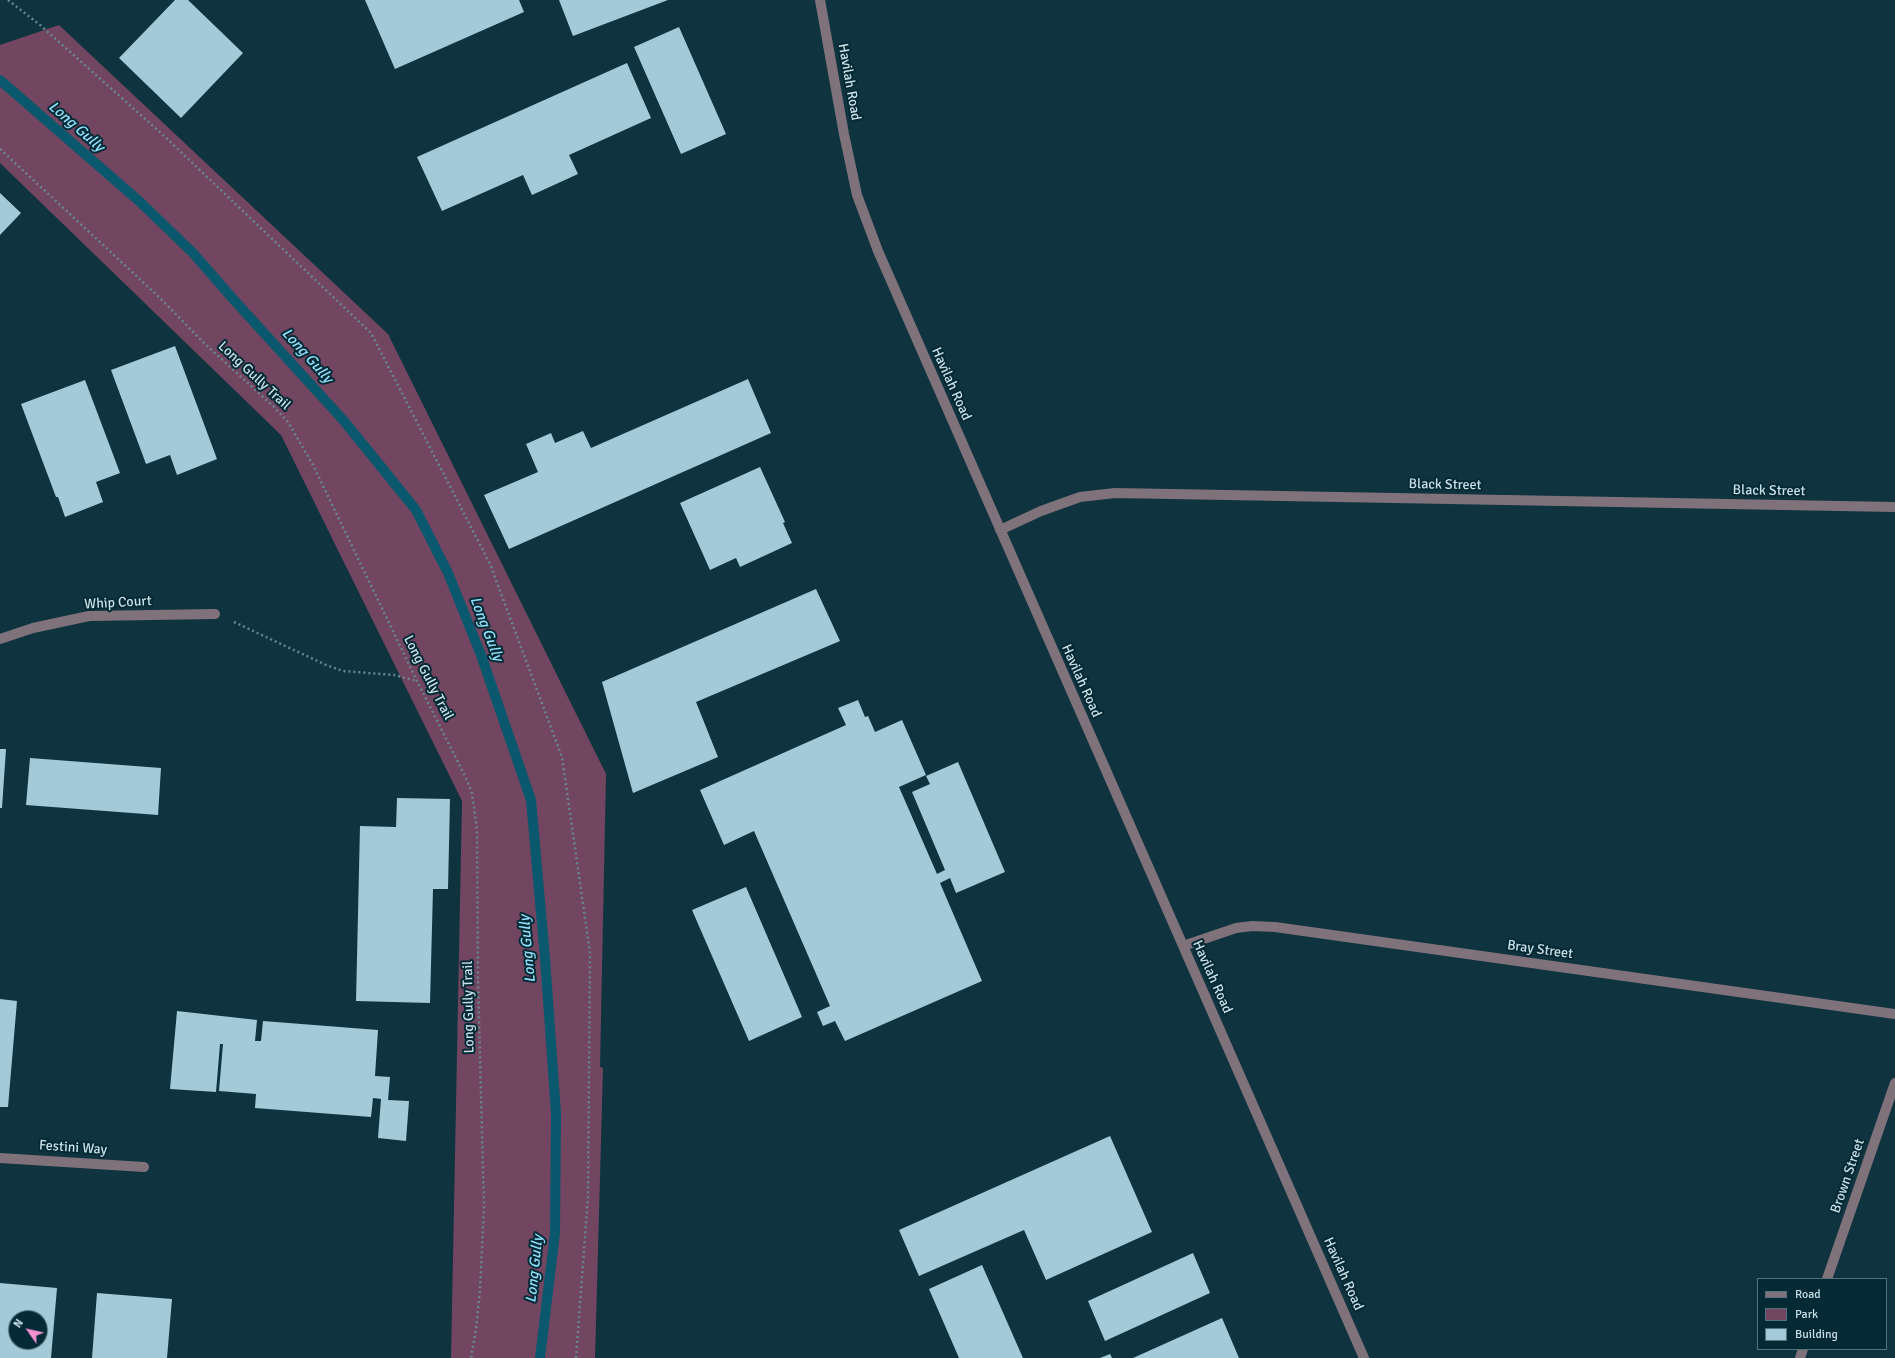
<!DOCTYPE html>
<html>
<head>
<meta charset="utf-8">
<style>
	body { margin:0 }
	#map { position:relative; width:1895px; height:1358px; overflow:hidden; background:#0f3440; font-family:Signika,sans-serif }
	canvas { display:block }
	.legend { position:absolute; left:1757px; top:1278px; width:130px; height:72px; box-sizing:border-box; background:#032a35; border:1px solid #53727c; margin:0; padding:5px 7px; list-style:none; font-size:12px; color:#cbdfe6 }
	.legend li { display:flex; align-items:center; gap:8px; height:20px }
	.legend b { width:20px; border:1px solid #53727c }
	.north { position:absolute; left:8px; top:1310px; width:40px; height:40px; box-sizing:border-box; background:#032a35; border:1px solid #53727c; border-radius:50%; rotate:304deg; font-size:11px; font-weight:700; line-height:16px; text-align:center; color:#cbdfe6 }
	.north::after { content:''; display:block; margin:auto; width:14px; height:18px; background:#f590d1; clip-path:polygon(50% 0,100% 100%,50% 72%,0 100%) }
</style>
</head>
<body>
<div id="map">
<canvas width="1895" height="1358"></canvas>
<ul class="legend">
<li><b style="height:5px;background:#80727a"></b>Road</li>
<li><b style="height:11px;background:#724561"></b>Park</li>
<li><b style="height:11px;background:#a3cad8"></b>Building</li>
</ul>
<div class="north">N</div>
</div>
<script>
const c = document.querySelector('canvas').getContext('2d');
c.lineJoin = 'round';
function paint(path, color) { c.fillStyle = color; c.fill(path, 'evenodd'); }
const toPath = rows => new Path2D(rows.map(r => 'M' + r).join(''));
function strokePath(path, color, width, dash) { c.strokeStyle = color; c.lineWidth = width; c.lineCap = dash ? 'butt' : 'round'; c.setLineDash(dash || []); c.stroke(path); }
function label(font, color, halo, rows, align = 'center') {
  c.font = font + ' Signika,sans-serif'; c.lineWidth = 4; c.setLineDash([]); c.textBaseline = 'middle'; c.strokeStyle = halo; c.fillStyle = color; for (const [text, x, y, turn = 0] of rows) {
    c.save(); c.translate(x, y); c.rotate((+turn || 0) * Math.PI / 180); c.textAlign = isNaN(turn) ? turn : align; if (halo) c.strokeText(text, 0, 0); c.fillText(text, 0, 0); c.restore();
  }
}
paint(toPath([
	[59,25,388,334,606,774,600,1067,603,1068,595,1358,451,1358,462,801,281,435,0,163,0,45]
]), '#724561');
strokePath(toPath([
	[0,80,139,201,193,253,234,300,344,421,416,510,448,573,481,655,531,800,545,958,556,1113,555,1233,540,1358]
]), '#09586d', 10);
paint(toPath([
	[175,0,188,0,243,53,181,118,119,58],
	[365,0,519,0,524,12,395,69],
	[559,0,668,0,573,36],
	[679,27,726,134,681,154,634,47],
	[627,63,651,118,569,155,578,174,532,195,523,175,442,211,417,157],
	[0,193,21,213,0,235],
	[175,346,217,459,177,475,170,455,146,464,111,370],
	[748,379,771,433,509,549,484,495,538,472,526,444,551,433,555,443,583,431,591,448],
	[85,380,120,473,96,482,103,502,65,517,58,497,56,497,21,404],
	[760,467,785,522,783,523,792,543,740,567,736,558,710,570,680,503],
	[816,589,840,641,696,702,718,757,633,793,602,682],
	[858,700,865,717,868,716,875,732,902,720,926,775,899,787,937,874,945,870,912,792,930,784,926,776,958,762,1005,872,956,893,950,878,940,883,982,981,845,1041,835,1021,823,1026,817,1012,830,1006,754,831,724,845,700,790,846,725,838,708],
	[0,749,6,749,2,808,0,808],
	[30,758,161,768,158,815,26,805],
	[397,798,450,799,448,889,433,889,430,1003,356,1001,360,826,396,827],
	[746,887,802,1017,749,1041,692,910],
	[0,999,17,1001,8,1107,0,1107],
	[177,1011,257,1020,255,1041,261,1041,263,1021,378,1030,375,1076,390,1077,388,1100,409,1101,406,1141,378,1138,381,1099,373,1098,371,1117,255,1108,256,1094,219,1091,223,1044,220,1044,216,1092,170,1089],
	[1110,1136,1152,1232,1046,1280,1024,1230,919,1276,899,1230],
	[1193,1253,1210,1293,1105,1341,1088,1301],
	[982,1265,1023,1358,959,1358,929,1289],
	[0,1283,57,1288,51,1358,0,1358],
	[16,1318,40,1318,40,1342,16,1342],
	[97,1293,172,1299,167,1358,92,1358],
	[1222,1318,1239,1358,1133,1358],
	[1110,1354,1112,1358,1100,1358]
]), '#a3cad8');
strokePath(toPath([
	[8,0,40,25,162,134,371,333,490,564,562,757,590,953,588,1196,576,1358],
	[0,149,160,298,204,343,273,406,288,422,313,465,417,681,465,776,472,793,477,830,478,982,484,1207,480,1290,476,1329,471,1358],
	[234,622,326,665,343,671,394,675,417,681]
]), '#69868f', 2.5, [2, 3]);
strokePath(toPath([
	[820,0,844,134,857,195,878,251,1364,1358],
	[1000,530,1041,511,1080,497,1115,493,1895,507],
	[0,639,33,628,89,616,215,614],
	[1183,946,1236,928,1252,926,1275,927,1895,1014],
	[0,1158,144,1167],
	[1827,1279,1895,1083],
	[1800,1358,1803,1349]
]), '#80727a', 10);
label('14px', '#cbdfe6', '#032a35', [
	["Havilah Road",849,82,80],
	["Long Gully Trail",254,376,43],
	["Havilah Road",951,384,66],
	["Black Street",1445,485,1],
	["Black Street",1769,491,1],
	["Whip Court",118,603,-3],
	["Long Gully Trail",428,678,63],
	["Havilah Road",1081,681,66],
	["Bray Street",1540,950,8],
	["Havilah Road",1212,977,66],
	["Long Gully Trail",469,1007,-91],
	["Festini Way",73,1148,4],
	["Brown Street",1848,1176,-71],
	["Havilah Road",1343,1274,66]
]);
label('italic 15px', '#92e0fb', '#032a35', [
	["Long Gully",76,127,41],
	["Long Gully",307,356,48],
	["Long Gully",486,629,69],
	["Long Gully",528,949,-95],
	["Long Gully",535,1269,-84]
]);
</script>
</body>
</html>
